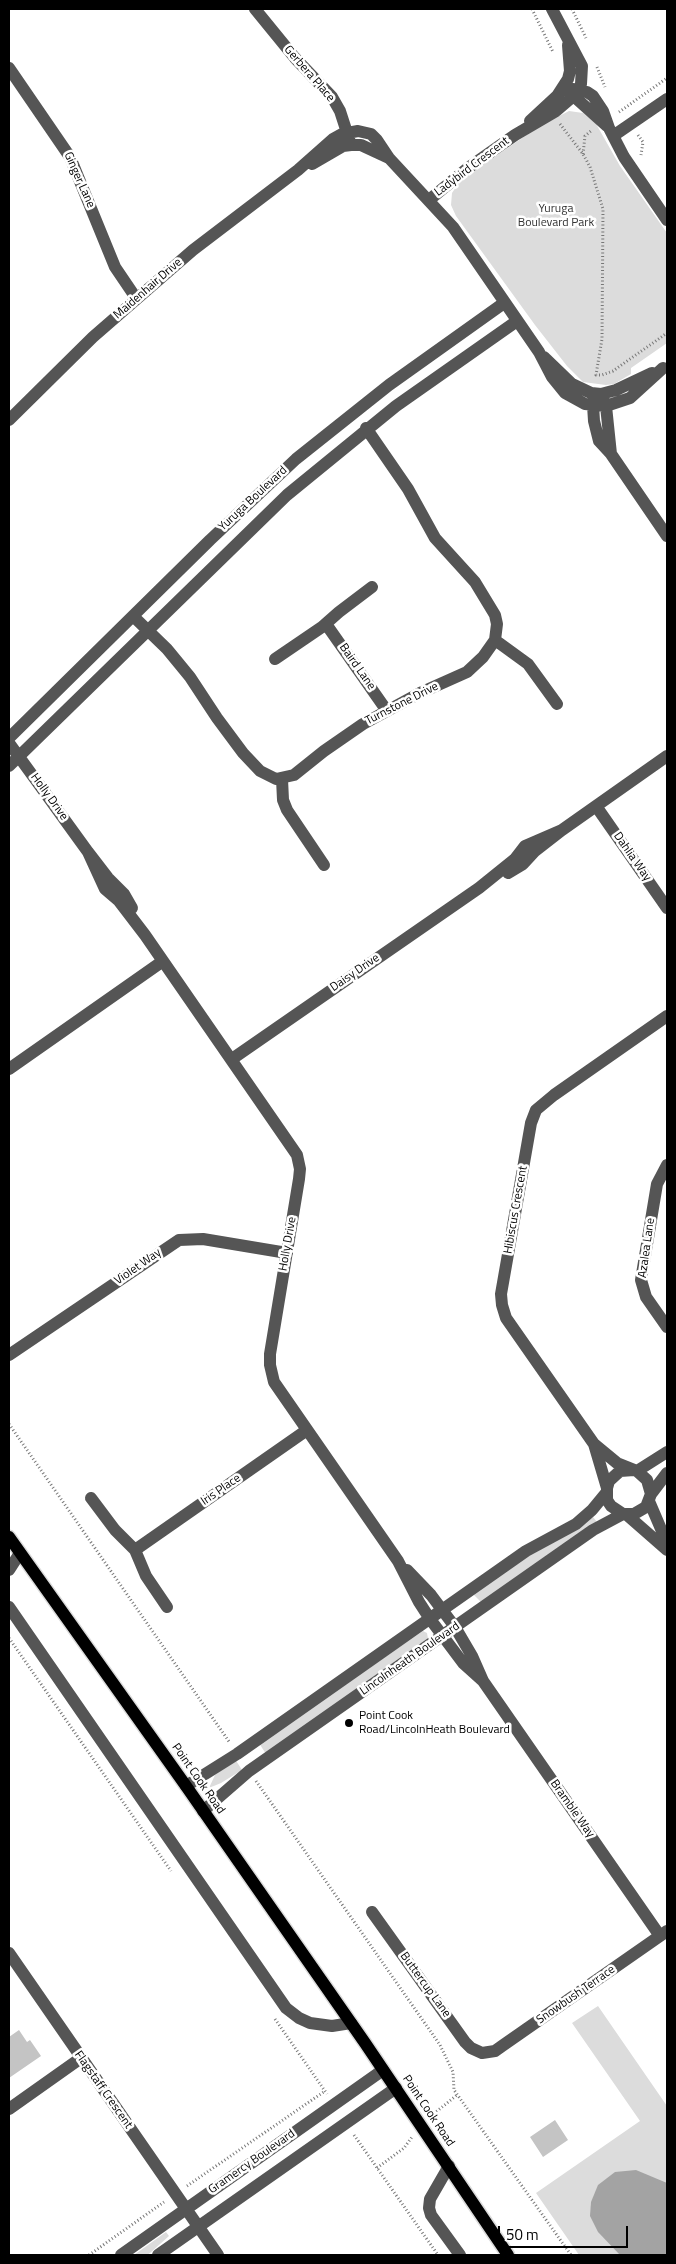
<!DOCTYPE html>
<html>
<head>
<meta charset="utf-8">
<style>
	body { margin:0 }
	#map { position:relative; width:676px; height:2264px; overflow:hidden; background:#fff; font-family:"Titillium Web",sans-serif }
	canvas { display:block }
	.frame { position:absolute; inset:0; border:10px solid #000; pointer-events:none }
	.scale { position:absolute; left:498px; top:2226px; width:130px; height:22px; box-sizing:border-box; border:2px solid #000; border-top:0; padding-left:6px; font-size:15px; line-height:18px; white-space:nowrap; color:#000; -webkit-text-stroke:4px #fff; paint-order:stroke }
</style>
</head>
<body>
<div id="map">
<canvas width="676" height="2264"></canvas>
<div class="frame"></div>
<div class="scale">50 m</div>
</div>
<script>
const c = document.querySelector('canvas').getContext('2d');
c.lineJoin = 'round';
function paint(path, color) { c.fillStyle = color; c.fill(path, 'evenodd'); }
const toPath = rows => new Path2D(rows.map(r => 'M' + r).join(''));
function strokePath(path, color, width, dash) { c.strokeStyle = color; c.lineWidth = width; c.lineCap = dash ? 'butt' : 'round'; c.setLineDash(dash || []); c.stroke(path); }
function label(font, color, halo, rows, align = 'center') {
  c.font = font + ' "Titillium Web",sans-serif'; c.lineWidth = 5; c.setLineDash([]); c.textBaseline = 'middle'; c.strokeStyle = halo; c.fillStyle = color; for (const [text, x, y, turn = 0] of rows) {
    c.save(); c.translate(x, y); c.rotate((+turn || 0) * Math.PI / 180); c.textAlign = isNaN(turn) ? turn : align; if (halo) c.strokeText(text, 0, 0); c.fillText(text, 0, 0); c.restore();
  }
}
paint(toPath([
	[569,111,583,113,595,122,620,166,667,233,667,343,631,368,631,374,614,384,606,385,583,382,567,366,535,325,456,216,451,205,452,193,460,181,538,127],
	[593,1517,597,1522,482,1603,474,1595,475,1592,532,1552],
	[423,1631,427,1633,428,1639,266,1754,259,1743],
	[235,1759,242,1770,221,1783,209,1788,215,1775],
	[598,2006,667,2106,667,2255,579,2255,536,2193,640,2121,572,2023],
	[166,2232,169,2236,150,2253,147,2255,134,2255]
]), '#dcdcdc');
paint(toPath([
	[636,2170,667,2183,667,2255,620,2255,598,2232,590,2216,591,2202,598,2185,615,2172]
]), '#a3a3a3');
paint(toPath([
	[19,2030,27,2042,30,2040,41,2056,9,2078,9,2037],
	[555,2120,568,2140,543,2157,530,2137]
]), '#c4c4c4');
const major = toPath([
	[9,1537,186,1786,365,2043,508,2255]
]);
strokePath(major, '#dbdbdb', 15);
strokePath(toPath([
	[532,9,553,52],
	[572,9,586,38],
	[597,67,605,87],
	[619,112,667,78],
	[560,124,583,154,590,167,603,209,602,339,596,375,602,375,613,371,667,333],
	[638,135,643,142,641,155],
	[583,154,585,136,591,131],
	[9,1424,230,1743],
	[9,1638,171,1871],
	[256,1781,440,2045,453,2072,454,2090,571,2255],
	[275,2019,327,2094],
	[431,2116,457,2095],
	[354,2135,438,2255],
	[377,2168,404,2148,412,2137],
	[187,2186,325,2091],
	[89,2255,164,2202]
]), '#777', 3, [1, 2.5]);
strokePath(toPath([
	[255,9,295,58,332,97,340,111,351,145],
	[9,68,70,157,115,267,136,298],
	[564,87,587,92,593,96,603,111,609,128,624,157,667,220],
	[568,91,607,126],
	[530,121,557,96,568,79,570,71,568,45],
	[613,136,667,99],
	[312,164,343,146,351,145,361,145,389,158],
	[429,200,468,168,515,135,556,111,577,93,581,84,582,66,552,9],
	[544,357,572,384,591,393,601,394,616,390,652,373],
	[601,394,593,405,594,421,599,441,611,454,667,536],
	[603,398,606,406,611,454],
	[9,420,93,337,193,250,298,170,333,139,342,134,358,131,371,134,377,140,389,158,453,227,539,352,552,377,565,393,585,404,606,406,630,398,663,368],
	[133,616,167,649,190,677,217,718,243,753,260,771,276,779,294,775,324,751,363,724,420,693,467,672,483,657,495,640,497,624,495,615,475,582,435,538,408,489,366,428],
	[326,624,387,711],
	[495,640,528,664,557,704],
	[275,659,322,627,339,612,372,587],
	[9,738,210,540,296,459,389,385,504,303],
	[9,743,88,852,108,878,124,894,132,908],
	[9,766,287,495,396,406,517,321],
	[282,779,283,800,287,810,324,865],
	[596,806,667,908],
	[88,852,105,889,119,901,145,935,297,1155,300,1169,299,1179,270,1354,270,1365,274,1382,398,1561,419,1602,430,1619,463,1663,483,1681],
	[508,873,523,864,535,851,562,830,667,756],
	[232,1059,479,888,515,859,525,846,562,830],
	[9,1069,163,961],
	[667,1165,657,1184,641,1280,646,1297,667,1327],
	[9,1355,179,1240,203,1239,287,1253],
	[594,1444,607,1488],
	[634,1470,620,1471,609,1481,607,1488,607,1500,611,1506,623,1514,634,1514,646,1507,651,1494,647,1480,637,1471,617,1463,594,1444,506,1318,502,1305,501,1294,531,1123,536,1110,554,1095,667,1016],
	[637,1471,667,1452],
	[651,1494,667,1473],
	[91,1498,115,1530,135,1550,146,1576,167,1607],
	[649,1501,667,1543],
	[627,1515,667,1550],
	[135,1550,307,1430],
	[9,1570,20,1553],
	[407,1570,431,1595,455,1627,472,1656,483,1681,660,1936],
	[9,1607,286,2008,299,2018,310,2023,332,2026,351,2023],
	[186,1786,237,1754,526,1551,576,1524,592,1510,606,1493],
	[203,1811,249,1771,593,1530,623,1514],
	[372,1912,465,2042,471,2048,482,2053,495,2051,502,2046,667,1931],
	[9,1953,218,2255],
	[9,2109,81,2058],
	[449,2166,430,2199,429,2208,431,2215,460,2255],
	[121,2255,383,2070],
	[158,2255,396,2088]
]), '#555', 12);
strokePath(major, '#000', 12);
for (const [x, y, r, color] of [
	[349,1723,5,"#000"]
]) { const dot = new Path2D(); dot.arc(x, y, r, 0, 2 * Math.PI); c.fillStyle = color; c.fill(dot); strokePath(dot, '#fff', 2); }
label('12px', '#000', '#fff', [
	["Gerbera Place",309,74,49],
	["Ladybird Crescent",472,167,-37],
	["Ginger Lane",79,180,66],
	["Maidenhair Drive",148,289,-41],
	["Yuruga Boulevard",253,499,-43],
	["Baird Lane",357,667,55],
	["Turnstone Drive",402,704,-27],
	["Holly Drive",49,797,54],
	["Dahlia Way",632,857,55],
	["Daisy Drive",355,973,-35],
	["Hibiscus Crescent",516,1210,-80],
	["Holly Drive",288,1244,-80],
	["Azalea Lane",647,1248,-82],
	["Violet Way",138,1267,-35],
	["Iris Place",221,1490,-35],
	["Lincolnheath Boulevard",410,1659,-35],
	["Point Cook Road",198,1779,55],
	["Bramble Way",572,1809,55],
	["Buttercup Lane",425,1985,54],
	["Snowbush Terrace",576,1995,-35],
	["Flagstaff Crescent",103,2090,55],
	["Point Cook Road",428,2111,56],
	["Gramercy Boulevard",252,2162,-35]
]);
label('12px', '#333', '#fff', [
	["Yuruga",556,209],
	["Boulevard Park",556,223]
]);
label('12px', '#000', '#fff', [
	["Point Cook",359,1716],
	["Road/LincolnHeath Boulevard",359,1730]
], 'left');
</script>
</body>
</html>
